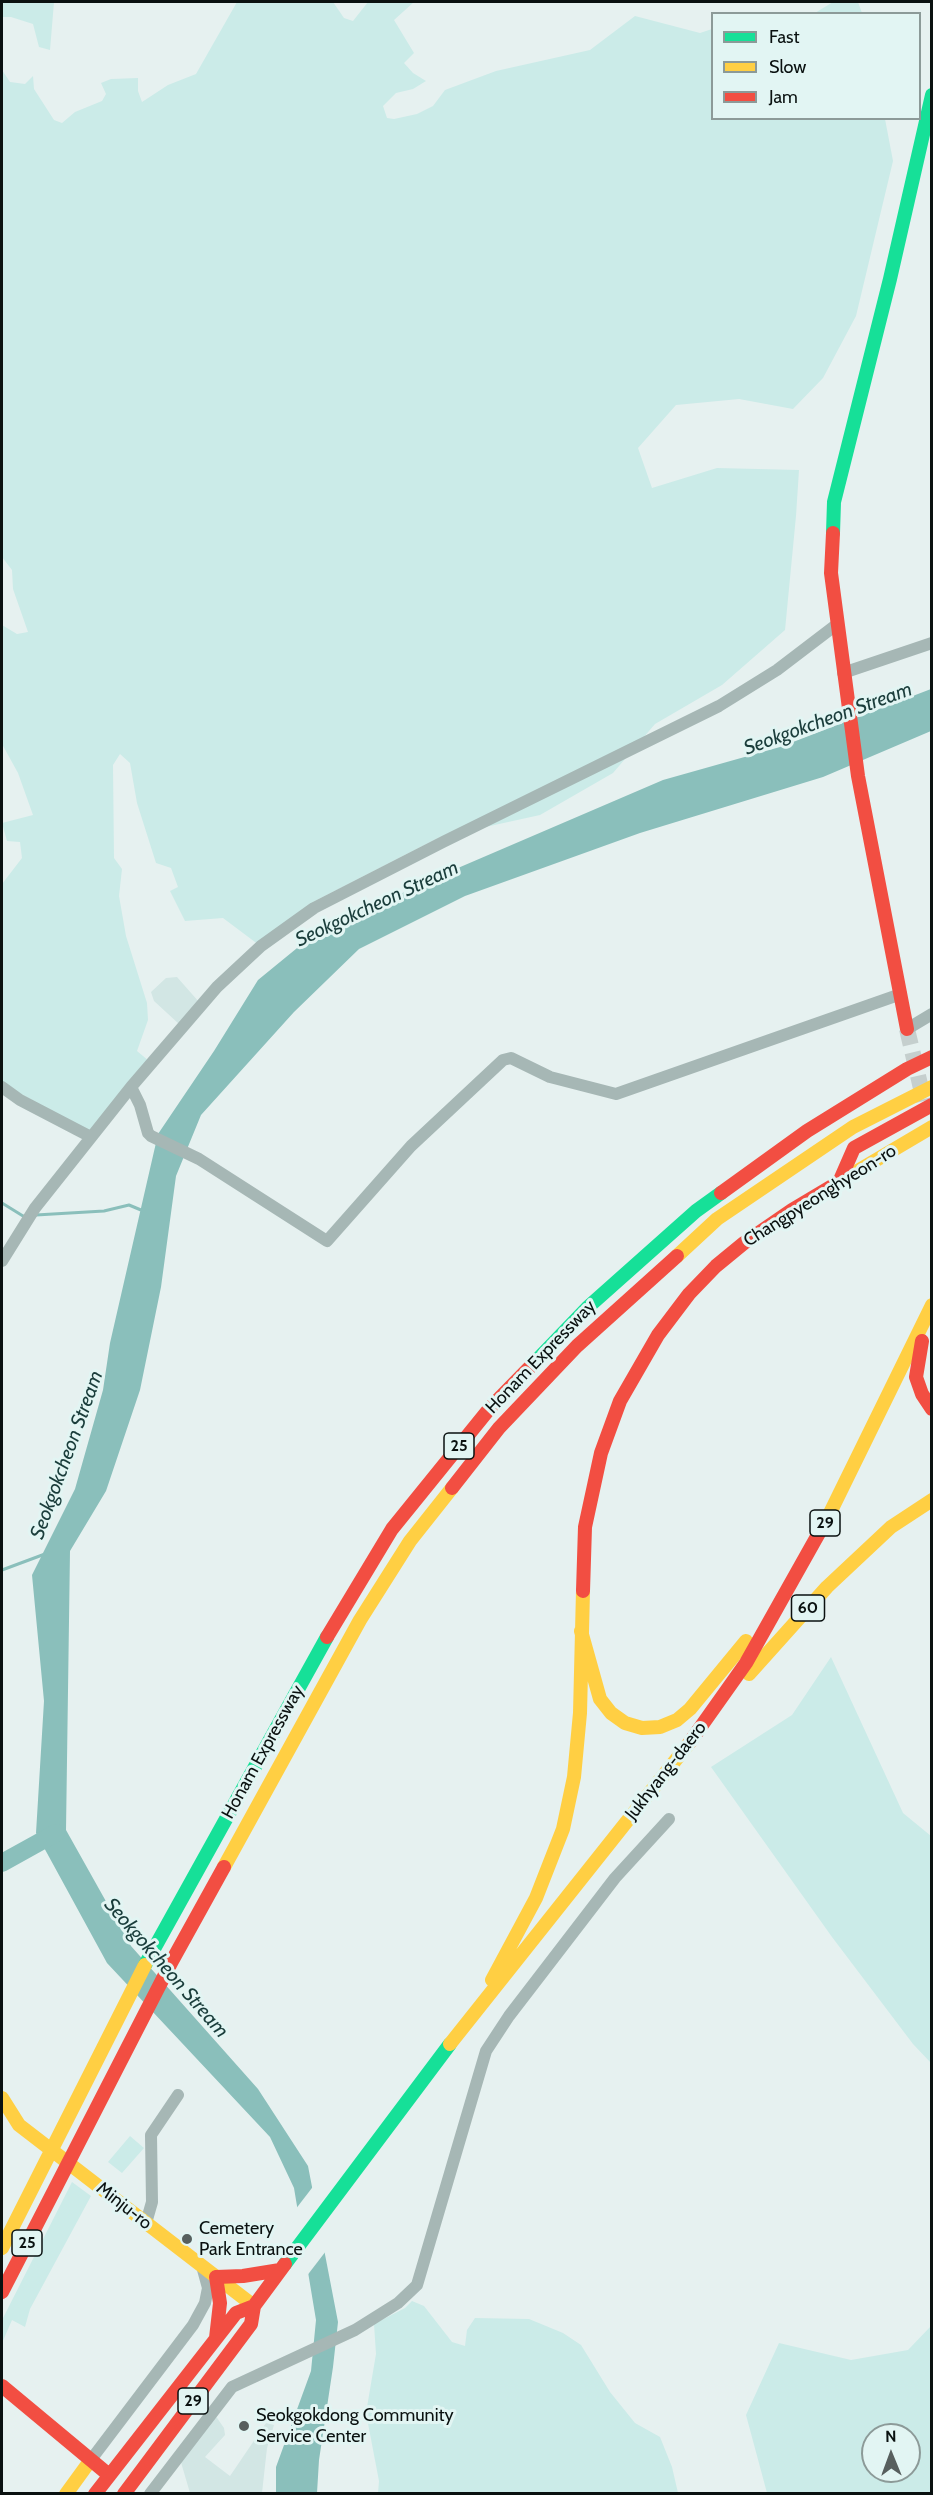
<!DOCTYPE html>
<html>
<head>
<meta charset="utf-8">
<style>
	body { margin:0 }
	#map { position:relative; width:933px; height:2495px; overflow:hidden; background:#e6f1f0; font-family:Cabin,sans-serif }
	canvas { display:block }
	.frame { position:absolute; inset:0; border:3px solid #0a1110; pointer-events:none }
	.legend { position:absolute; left:711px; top:12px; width:210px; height:108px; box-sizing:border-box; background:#e2f5f3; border:2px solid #8c9a98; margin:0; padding:8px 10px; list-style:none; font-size:18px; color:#0a1110 }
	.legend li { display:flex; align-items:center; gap:12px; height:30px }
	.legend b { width:30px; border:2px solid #8c9a98 }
	.north { position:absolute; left:861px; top:2423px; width:60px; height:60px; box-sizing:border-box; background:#e2f5f3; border:2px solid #8c9a98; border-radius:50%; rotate:359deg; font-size:16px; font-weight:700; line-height:24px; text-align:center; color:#0a1110 }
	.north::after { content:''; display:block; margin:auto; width:21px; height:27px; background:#575f5e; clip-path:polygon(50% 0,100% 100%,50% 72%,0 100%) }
</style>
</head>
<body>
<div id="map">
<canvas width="933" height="2495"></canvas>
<div class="frame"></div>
<ul class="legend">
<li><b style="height:8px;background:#16e098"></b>Fast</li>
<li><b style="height:8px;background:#ffcf43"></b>Slow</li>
<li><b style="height:8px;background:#f24e42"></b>Jam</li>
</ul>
<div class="north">N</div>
</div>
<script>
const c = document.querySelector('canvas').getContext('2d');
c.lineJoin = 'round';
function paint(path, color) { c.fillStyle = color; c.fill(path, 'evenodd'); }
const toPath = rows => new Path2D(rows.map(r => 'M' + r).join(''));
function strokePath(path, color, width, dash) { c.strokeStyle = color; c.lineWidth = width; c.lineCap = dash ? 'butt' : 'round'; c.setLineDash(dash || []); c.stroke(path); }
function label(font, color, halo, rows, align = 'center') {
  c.font = font + ' Cabin,sans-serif'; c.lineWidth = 6; c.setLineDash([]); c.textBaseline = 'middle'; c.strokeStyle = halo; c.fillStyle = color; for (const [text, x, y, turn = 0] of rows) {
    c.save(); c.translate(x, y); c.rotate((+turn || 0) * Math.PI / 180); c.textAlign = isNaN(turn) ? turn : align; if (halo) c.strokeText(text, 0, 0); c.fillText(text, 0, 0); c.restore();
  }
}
paint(toPath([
	[177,977,199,1002,179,1024,154,1001,151,992,166,978],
	[215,2415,224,2428,225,2435,205,2457,230,2476,266,2423,274,2425,267,2448,262,2493,190,2493,180,2459]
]), '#d2e6e4');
paint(toPath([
	[2,2,54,2,50,50,39,47,33,24,11,17,2,17],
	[237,2,333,2,344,18,353,21,368,2,414,2,394,20,414,53,404,63,413,73,426,81,413,89,396,93,383,106,387,118,394,119,417,114,433,106,445,90,496,71,590,50,635,16,700,33,712,29,712,118,885,119,893,161,856,316,823,378,793,409,739,399,676,405,638,448,652,488,717,468,799,470,796,516,785,630,722,685,655,724,613,773,540,815,440,837,313,902,259,945,223,918,185,921,170,891,178,887,171,868,156,863,137,803,130,763,120,754,113,765,114,858,122,869,119,896,126,936,147,1003,148,1020,137,1051,149,1061,89,1133,2,1083,2,884,22,858,20,842,7,841,2,823,33,815,18,773,2,744,2,625,17,634,28,632,13,589,12,570,2,557,2,70,10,82,25,84,33,76,34,89,54,120,62,123,75,112,102,101,106,94,101,83,111,79,138,78,138,91,142,102,168,85,196,74],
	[833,2,858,2,862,13,815,13],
	[831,1657,903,1813,931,1836,931,2063,913,2044,832,1937,711,1767,792,1715],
	[130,2136,144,2148,122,2173,108,2162],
	[72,2182,91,2196,30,2309,25,2327,12,2320,2,2343,2,2320],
	[412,2301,424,2306,452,2342,465,2346,467,2330,475,2318,529,2319,563,2333,581,2345,610,2392,635,2423,660,2437,672,2467,678,2493,378,2493,379,2481,366,2413,376,2354,374,2324,405,2308],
	[931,2326,931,2493,767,2493,746,2415,779,2343,851,2360,908,2350],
	[873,2435,909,2435,909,2471,873,2471]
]), '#cbebe8');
paint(toPath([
	[931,689,931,731,823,777,640,833,465,896,359,949,294,1012,201,1115,176,1176,161,1287,140,1390,106,1491,70,1551,66,1830,131,1946,258,2089,308,2166,338,2322,333,2367,319,2460,317,2493,276,2493,276,2467,311,2371,316,2320,294,2188,270,2137,107,1963,36,1833,44,1701,32,1575,75,1489,103,1390,110,1343,158,1134,214,1051,258,980,313,935,430,880,663,780,780,747]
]), '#8abfbb');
paint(toPath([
	[315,2184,326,2251,306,2277,295,2210]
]), '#e6f1f0');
strokePath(toPath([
	[2,1203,23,1216,26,1216],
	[36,1215,104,1211,129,1205,141,1210],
	[2,1570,45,1554]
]), '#8abfbb', 3);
strokePath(toPath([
	[2,1863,56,1833]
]), '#8abfbb', 18);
strokePath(toPath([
	[907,1029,924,1101]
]), '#c5cfce', 16, [16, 8]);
strokePath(toPath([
	[843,673,932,643],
	[907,1029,932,1014],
	[2,1087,20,1100,91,1137],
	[131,1087,140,1105,148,1133,151,1136,199,1159,327,1241,411,1146,503,1060,511,1058,550,1077,616,1094,901,994],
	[2,1261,35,1208,131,1087,217,987,261,946,314,908,443,842,719,706,777,670,836,625],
	[146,2223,152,2202,151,2135,178,2095],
	[90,2461,193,2325,205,2303,208,2288,202,2266],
	[150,2494,232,2387,355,2330,398,2303,417,2285,486,2051,509,2016,615,1878,669,1819]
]), '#a6b7b5', 12);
strokePath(toPath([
	[833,533,834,502,890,279,932,95],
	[534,1363,587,1308,696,1211,721,1193],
	[145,1965,327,1637],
	[285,2264,450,2044]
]), '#16e098', 14);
strokePath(toPath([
	[844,1179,932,1127],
	[677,1256,717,1219,853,1127,932,1087],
	[828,1517,932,1305],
	[581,1631,600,1699,611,1713,625,1723,642,1728,660,1727,677,1720,690,1709,746,1641],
	[749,1674,827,1587,891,1527,932,1500],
	[224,1867,360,1620,410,1541,452,1488],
	[492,1980,536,1898,563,1829,574,1777,580,1713,583,1591],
	[450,2044,690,1742],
	[2,2098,19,2125,254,2306],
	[2,2248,145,1965],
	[66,2494,90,2461]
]), '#ffcf43', 14);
strokePath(toPath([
	[833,533,831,573,858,776,907,1029],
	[840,1180,854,1148,932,1105],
	[721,1193,807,1131,907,1069,932,1057],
	[922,1341,916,1377,922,1394,932,1409],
	[452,1488,499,1428,577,1346,677,1256],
	[583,1591,585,1527,601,1453,620,1401,658,1335,689,1294,716,1266,744,1243,792,1210,844,1179],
	[327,1637,392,1529,490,1408,534,1363],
	[690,1742,746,1663,828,1517],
	[2,2292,172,1961,224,1867],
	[216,2338,220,2303,216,2277,243,2276,280,2270],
	[2,2386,109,2475],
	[95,2494,236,2313,254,2306],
	[124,2494,251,2324,254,2306,285,2264]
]), '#f24e42', 14);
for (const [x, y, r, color] of [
	[187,2239,6,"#575f5e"],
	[244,2426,6,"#575f5e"]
]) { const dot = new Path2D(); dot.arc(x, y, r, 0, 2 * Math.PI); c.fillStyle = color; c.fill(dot); strokePath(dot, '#e2f5f3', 2); }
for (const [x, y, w] of [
	[459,1446,30],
	[825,1523,30],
	[808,1608,33],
	[27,2243,30],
	[193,2401,30]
]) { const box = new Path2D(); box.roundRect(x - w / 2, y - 13, w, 26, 4.5); c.fillStyle = '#e2f5f3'; c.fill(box); strokePath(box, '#0a1110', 1.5); }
label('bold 16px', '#0a1110', null, [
	["25",459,1446],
	["29",825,1523],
	["60",808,1608],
	["25",27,2243],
	["29",193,2401]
]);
label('18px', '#0a1110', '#e2f5f3', [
	["Changpyeonghyeon-ro",820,1196,-32],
	["Honam Expressway",541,1357,-46],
	["Honam Expressway",263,1752,-61],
	["Jukhyang-daero",666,1771,-52],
	["Minju-ro",124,2206,38]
]);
label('18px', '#0a1110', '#e2f5f3', [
	["Cemetery",199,2229],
	["Park Entrance",199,2250],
	["Seokgokdong Community",256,2416],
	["Service Center",256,2437]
], 'left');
label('italic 20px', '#1a3d3b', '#e2f5f3', [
	["Seokgokcheon Stream",828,719,-20],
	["Seokgokcheon Stream",377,904,-25],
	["Seokgokcheon Stream",67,1455,-70],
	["Seokgokcheon Stream",166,1968,49]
]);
</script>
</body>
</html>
